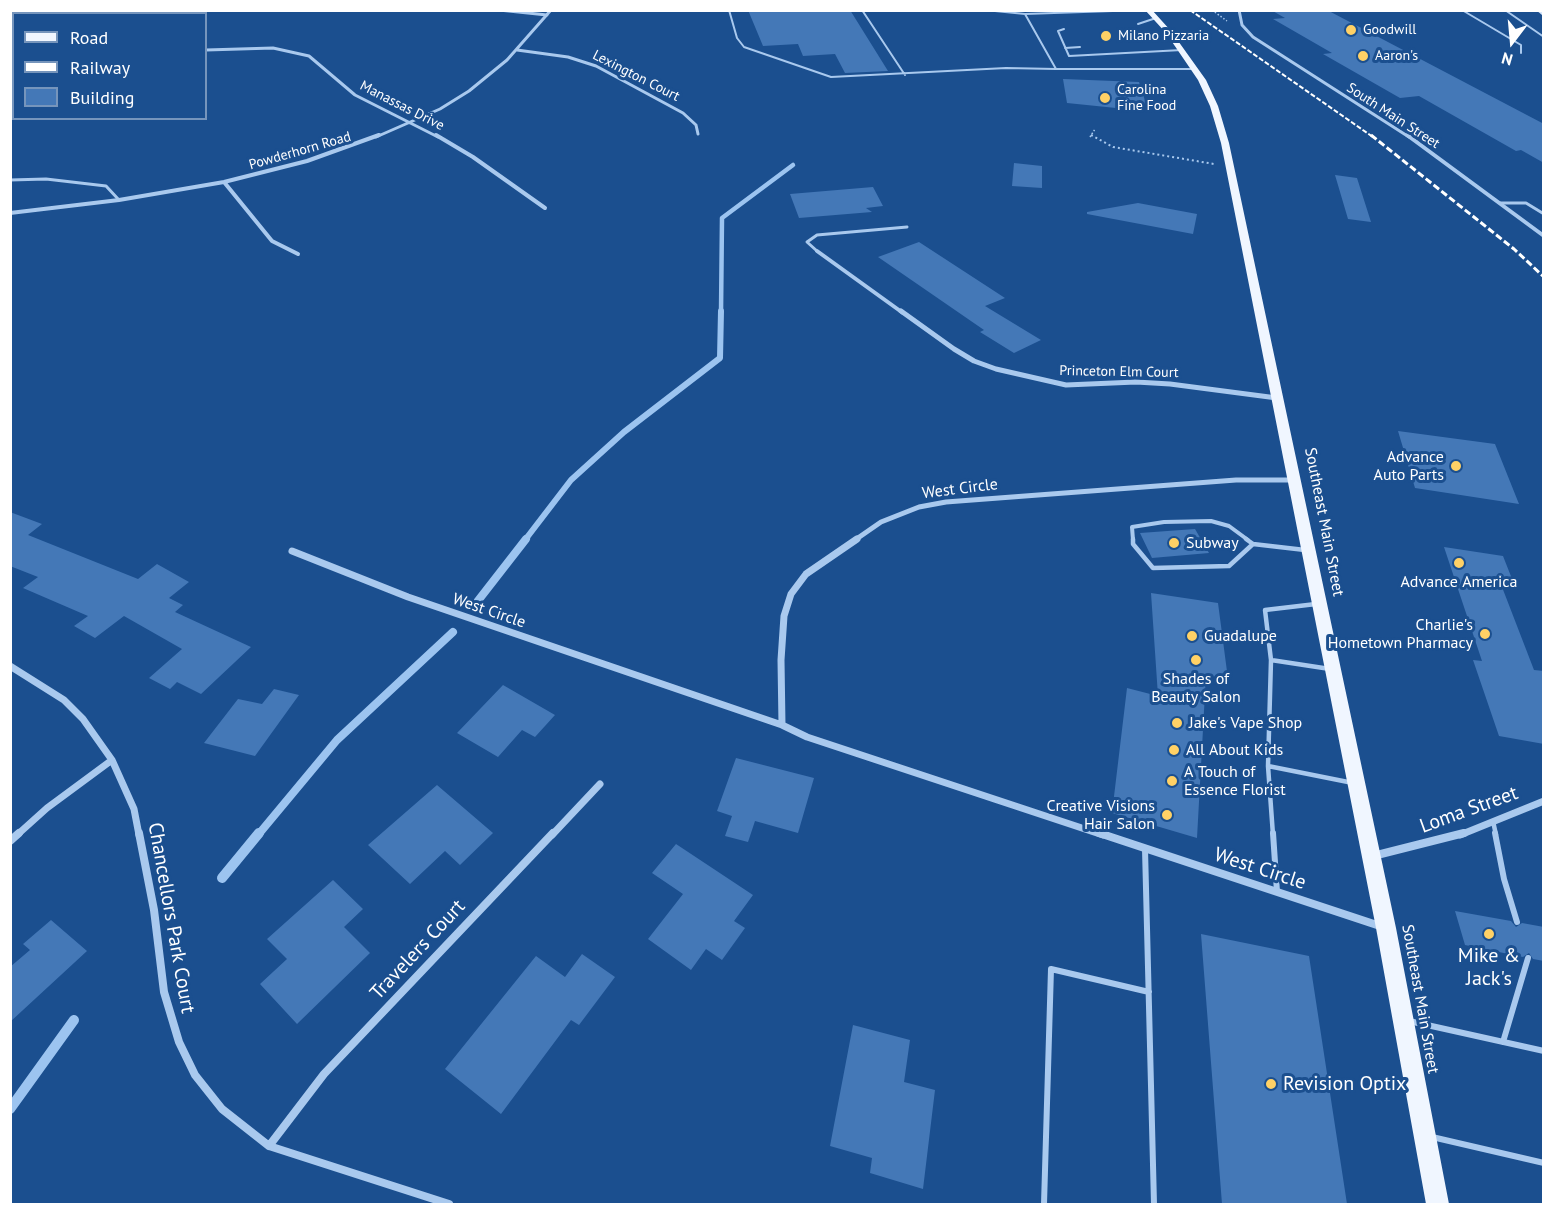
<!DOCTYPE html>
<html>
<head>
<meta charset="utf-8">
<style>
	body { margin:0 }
	#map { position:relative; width:1554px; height:1215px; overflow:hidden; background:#1b4f8f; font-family:"PT Sans",sans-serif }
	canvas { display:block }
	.frame { position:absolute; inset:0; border:12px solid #fff; pointer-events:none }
	.legend { position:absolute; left:12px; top:12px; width:195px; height:108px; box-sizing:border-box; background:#1b4f8f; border:2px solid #7695bc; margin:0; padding:8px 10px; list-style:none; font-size:18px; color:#fff }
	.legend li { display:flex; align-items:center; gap:12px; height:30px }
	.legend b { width:30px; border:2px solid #7695bc }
	.north { position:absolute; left:1482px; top:12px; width:60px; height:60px; -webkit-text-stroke:4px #1b4f8f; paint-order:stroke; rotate:196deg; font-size:16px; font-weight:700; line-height:24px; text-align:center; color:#fff }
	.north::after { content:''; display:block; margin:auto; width:21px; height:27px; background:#fff; clip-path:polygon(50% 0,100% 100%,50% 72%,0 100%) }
</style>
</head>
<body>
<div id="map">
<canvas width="1554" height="1215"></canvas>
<div class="frame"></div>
<ul class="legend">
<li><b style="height:8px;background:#f0f6ff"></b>Road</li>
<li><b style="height:8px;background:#fff"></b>Railway</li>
<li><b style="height:16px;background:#4478b7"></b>Building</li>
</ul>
<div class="north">N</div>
</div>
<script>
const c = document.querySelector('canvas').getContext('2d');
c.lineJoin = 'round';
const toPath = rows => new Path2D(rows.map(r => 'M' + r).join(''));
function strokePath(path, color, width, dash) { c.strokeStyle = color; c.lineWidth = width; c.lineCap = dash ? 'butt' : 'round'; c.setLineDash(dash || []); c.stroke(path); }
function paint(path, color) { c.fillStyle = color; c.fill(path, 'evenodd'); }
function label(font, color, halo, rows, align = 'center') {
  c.font = font + ' "PT Sans",sans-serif'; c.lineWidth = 6; c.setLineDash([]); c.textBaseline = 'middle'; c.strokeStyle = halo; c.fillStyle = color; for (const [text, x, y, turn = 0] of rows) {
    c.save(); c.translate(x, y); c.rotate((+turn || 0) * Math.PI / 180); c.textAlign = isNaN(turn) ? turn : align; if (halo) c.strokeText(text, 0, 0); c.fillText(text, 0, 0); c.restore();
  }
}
strokePath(toPath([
	[721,313,722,218,793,165]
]), '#9cc4f0', 4.5);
strokePath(toPath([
	[525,540,571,480,624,432,720,358,721,311]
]), '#9cc4f0', 6);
strokePath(toPath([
	[477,602,526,539],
	[258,835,337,740,453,632]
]), '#9cc4f0', 8);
strokePath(toPath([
	[222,878,259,833],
	[10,1109,74,1020]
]), '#9cc4f0', 10);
paint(toPath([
	[748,10,850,10,888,71,845,73,835,54,803,56,798,44,763,46],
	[1271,10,1327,10,1544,124,1544,163,1521,150,1516,151,1419,96,1400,98,1323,54,1332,53,1273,19,1285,18],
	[1063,79,1139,82,1147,107,1116,105,1116,108,1067,103],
	[1014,163,1042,166,1042,188,1012,186],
	[1335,175,1357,178,1371,222,1348,219],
	[873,187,883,206,866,208,872,212,799,218,790,194],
	[1138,203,1197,214,1193,234,1087,214,1087,212],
	[919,242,1005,298,985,306,1041,340,1014,353,980,332,984,330,878,257],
	[1398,431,1495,444,1519,504,1415,488],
	[10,512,42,524,28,535,138,579,157,564,189,582,169,598,183,605,175,612,251,647,201,694,177,682,170,689,149,678,182,649,124,616,95,638,74,626,88,616,23,588,38,577,10,566],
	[1195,529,1209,553,1152,558,1140,533],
	[1444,547,1503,556,1516,589,1502,587,1534,670,1544,671,1544,744,1499,736,1473,660,1482,661],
	[1151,593,1218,603,1228,679,1206,675,1197,838,1112,813,1127,688,1158,696],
	[503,685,555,715,535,737,522,730,498,757,457,733],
	[274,689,299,695,255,756,204,743,238,699,262,704],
	[736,758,814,778,798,833,755,821,748,842,725,836,732,816,717,811],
	[437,785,493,833,460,865,445,851,410,884,368,845],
	[676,844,753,895,734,921,745,928,722,960,706,949,691,970,648,939,683,894,652,873],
	[333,880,363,909,344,927,370,953,297,1024,260,984,287,959,267,939],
	[1455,911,1511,921,1516,927,1522,923,1544,927,1544,961,1533,959,1529,953,1523,957,1465,945],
	[51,920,87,951,10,1022,10,967,30,950,23,944],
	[1201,934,1309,956,1347,1204,1222,1204],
	[582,954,615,977,579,1025,571,1020,501,1114,445,1069,536,956,565,977],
	[853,1025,910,1040,904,1082,935,1090,923,1189,870,1173,872,1158,830,1146]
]), '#4478b7');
strokePath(toPath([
	[1212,10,1227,21],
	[1090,137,1095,129]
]), '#a9c9ee', 1.5, [1.5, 2]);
strokePath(toPath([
	[1091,135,1113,147,1214,164]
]), '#a9c9ee', 2, [2, 3]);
strokePath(toPath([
	[729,10,737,38,744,47,831,77,1006,68,1056,69],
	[862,10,905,75],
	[985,10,1025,14],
	[1142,10,1025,14,1056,69,1194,69],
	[1462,10,1521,45,1521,53],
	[1505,10,1544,37],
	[1138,24,1156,18],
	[1064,29,1058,31,1069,56,1182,50],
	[1065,48,1080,47]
]), '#a9c9ee', 2);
strokePath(toPath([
	[10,180,46,179,106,186,119,200],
	[1500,203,1526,203,1544,214],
	[817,251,807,242,817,235,907,227]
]), '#a9c9ee', 3);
strokePath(toPath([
	[1133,540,1132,527,1164,522,1211,521,1229,526,1248,540]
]), '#a9c9ee', 4);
strokePath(toPath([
	[1133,539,1133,544,1153,568,1229,566,1253,544],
	[1246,539,1253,544],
	[1253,544,1305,550],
	[1271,660,1330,669],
	[1268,766,1353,783],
	[1493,821,1496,835],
	[1273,835,1268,766,1271,660,1265,610,1316,604]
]), '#a9c9ee', 4.5);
strokePath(toPath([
	[1273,833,1277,892],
	[1495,833,1504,879,1517,922],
	[1145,849,1154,1204],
	[1409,1021,1544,1051],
	[1503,1042,1528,958],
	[1432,1137,1544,1163],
	[1044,1204,1051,969,1149,992]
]), '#a9c9ee', 6);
strokePath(toPath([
	[499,10,547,15],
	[1239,10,1242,25,1253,37,1409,137],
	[206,50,273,48,309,56,355,95,438,137],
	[517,50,568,57,596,66,683,113,696,125,698,134],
	[10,53,14,53],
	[10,81,14,79],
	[376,137,440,109,469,91,507,60,551,10]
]), '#a9c9ee', 3);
strokePath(toPath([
	[436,135,473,157,545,208],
	[1407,135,1544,236],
	[224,182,272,241,298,254],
	[10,213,119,200,224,182,307,161,379,135],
	[817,251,903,313]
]), '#a9c9ee', 4);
strokePath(toPath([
	[901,311,954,349,974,361,996,369,1066,385,1136,382,1170,384,1277,398],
	[855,540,881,522,919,507,946,502,1236,480,1294,480]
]), '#a9c9ee', 5);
strokePath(toPath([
	[857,539,806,574,791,594,784,616,781,660,782,725,807,737,1103,835],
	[292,551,408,597,782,725],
	[10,666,64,700,83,719,112,760,134,809,139,835],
	[17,835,47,808,112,760],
	[552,835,600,784],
	[1460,835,1544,801]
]), '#a9c9ee', 7);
strokePath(toPath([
	[139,833,154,910,164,992,179,1042,195,1075,222,1109,269,1146,449,1204],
	[1099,833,1383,927],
	[10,841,19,833],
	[1373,856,1464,833],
	[269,1146,324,1074,553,833]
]), '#a9c9ee', 8);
paint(toPath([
	[1536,10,1542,10,1544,15,1542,15,1536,10]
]), '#d6e6fa');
paint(toPath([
	[1145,10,1152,10,1171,31,1206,80,1218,106,1229,143,1396,928,1449,1204,1426,1204,1376,928,1221,143,1210,106,1198,80,1166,33,1145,10]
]), '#f0f6ff');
strokePath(toPath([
	[1190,10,1373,137]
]), '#fff', 2, [5, 2]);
strokePath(toPath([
	[1371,135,1514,249,1544,277]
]), '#fff', 3, [7, 3]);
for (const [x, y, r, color] of [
	[1351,30,6,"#ffd166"],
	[1106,36,6,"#ffd166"],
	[1363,56,6,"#ffd166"],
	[1105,98,6,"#ffd166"],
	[1456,466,6,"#ffd166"],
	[1174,543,6,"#ffd166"],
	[1459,563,6,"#ffd166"],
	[1485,634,6,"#ffd166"],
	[1192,636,6,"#ffd166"],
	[1196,660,6,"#ffd166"],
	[1177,723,6,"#ffd166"],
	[1174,750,6,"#ffd166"],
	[1172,781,6,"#ffd166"],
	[1167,815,6,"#ffd166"],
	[1489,934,6,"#ffd166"],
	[1271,1084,6,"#ffd166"]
]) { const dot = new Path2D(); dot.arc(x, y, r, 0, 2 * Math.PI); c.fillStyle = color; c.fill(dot); strokePath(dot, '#1b4f8f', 2); }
label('14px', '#fff', '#1b4f8f', [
	["Goodwill",1363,30],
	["Milano Pizzaria",1118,36],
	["Aaron's",1375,56],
	["Carolina",1117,90],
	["Fine Food",1117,106]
], 'left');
label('14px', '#fff', '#1b4f8f', [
	["Lexington Court",636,76,27],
	["Manassas Drive",402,106,27],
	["South Main Street",1393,116,33],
	["Powderhorn Road",300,151,-16],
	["Princeton Elm Court",1119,372,1]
]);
label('16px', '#fff', '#1b4f8f', [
	["Advance",1444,457,"right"],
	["Auto Parts",1444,475,"right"],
	["Subway",1186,543],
	["Advance America",1459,582,"center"],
	["Charlie's",1473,625,"right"],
	["Hometown Pharmacy",1473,643,"right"],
	["Guadalupe",1204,636],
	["Shades of",1196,679,"center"],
	["Beauty Salon",1196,697,"center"],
	["Jake's Vape Shop",1189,723],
	["All About Kids",1186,750],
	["A Touch of",1184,772],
	["Essence Florist",1184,790],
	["Creative Visions",1155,806,"right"],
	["Hair Salon",1155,824,"right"]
], 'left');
label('16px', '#fff', '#1b4f8f', [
	["West Circle",960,489,-7],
	["Southeast Main Street",1324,522,79],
	["West Circle",489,611,19],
	["Southeast Main Street",1420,999,80]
]);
label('20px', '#fff', '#1b4f8f', [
	["Loma Street",1469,810,-20],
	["West Circle",1260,869,18],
	["Chancellors Park Court",171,918,80],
	["Travelers Court",418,950,-47]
]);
label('20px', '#fff', '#1b4f8f', [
	["Mike &",1489,956],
	["Jack's",1489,979],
	["Revision Optix",1283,1084,"left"]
]);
</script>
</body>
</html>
